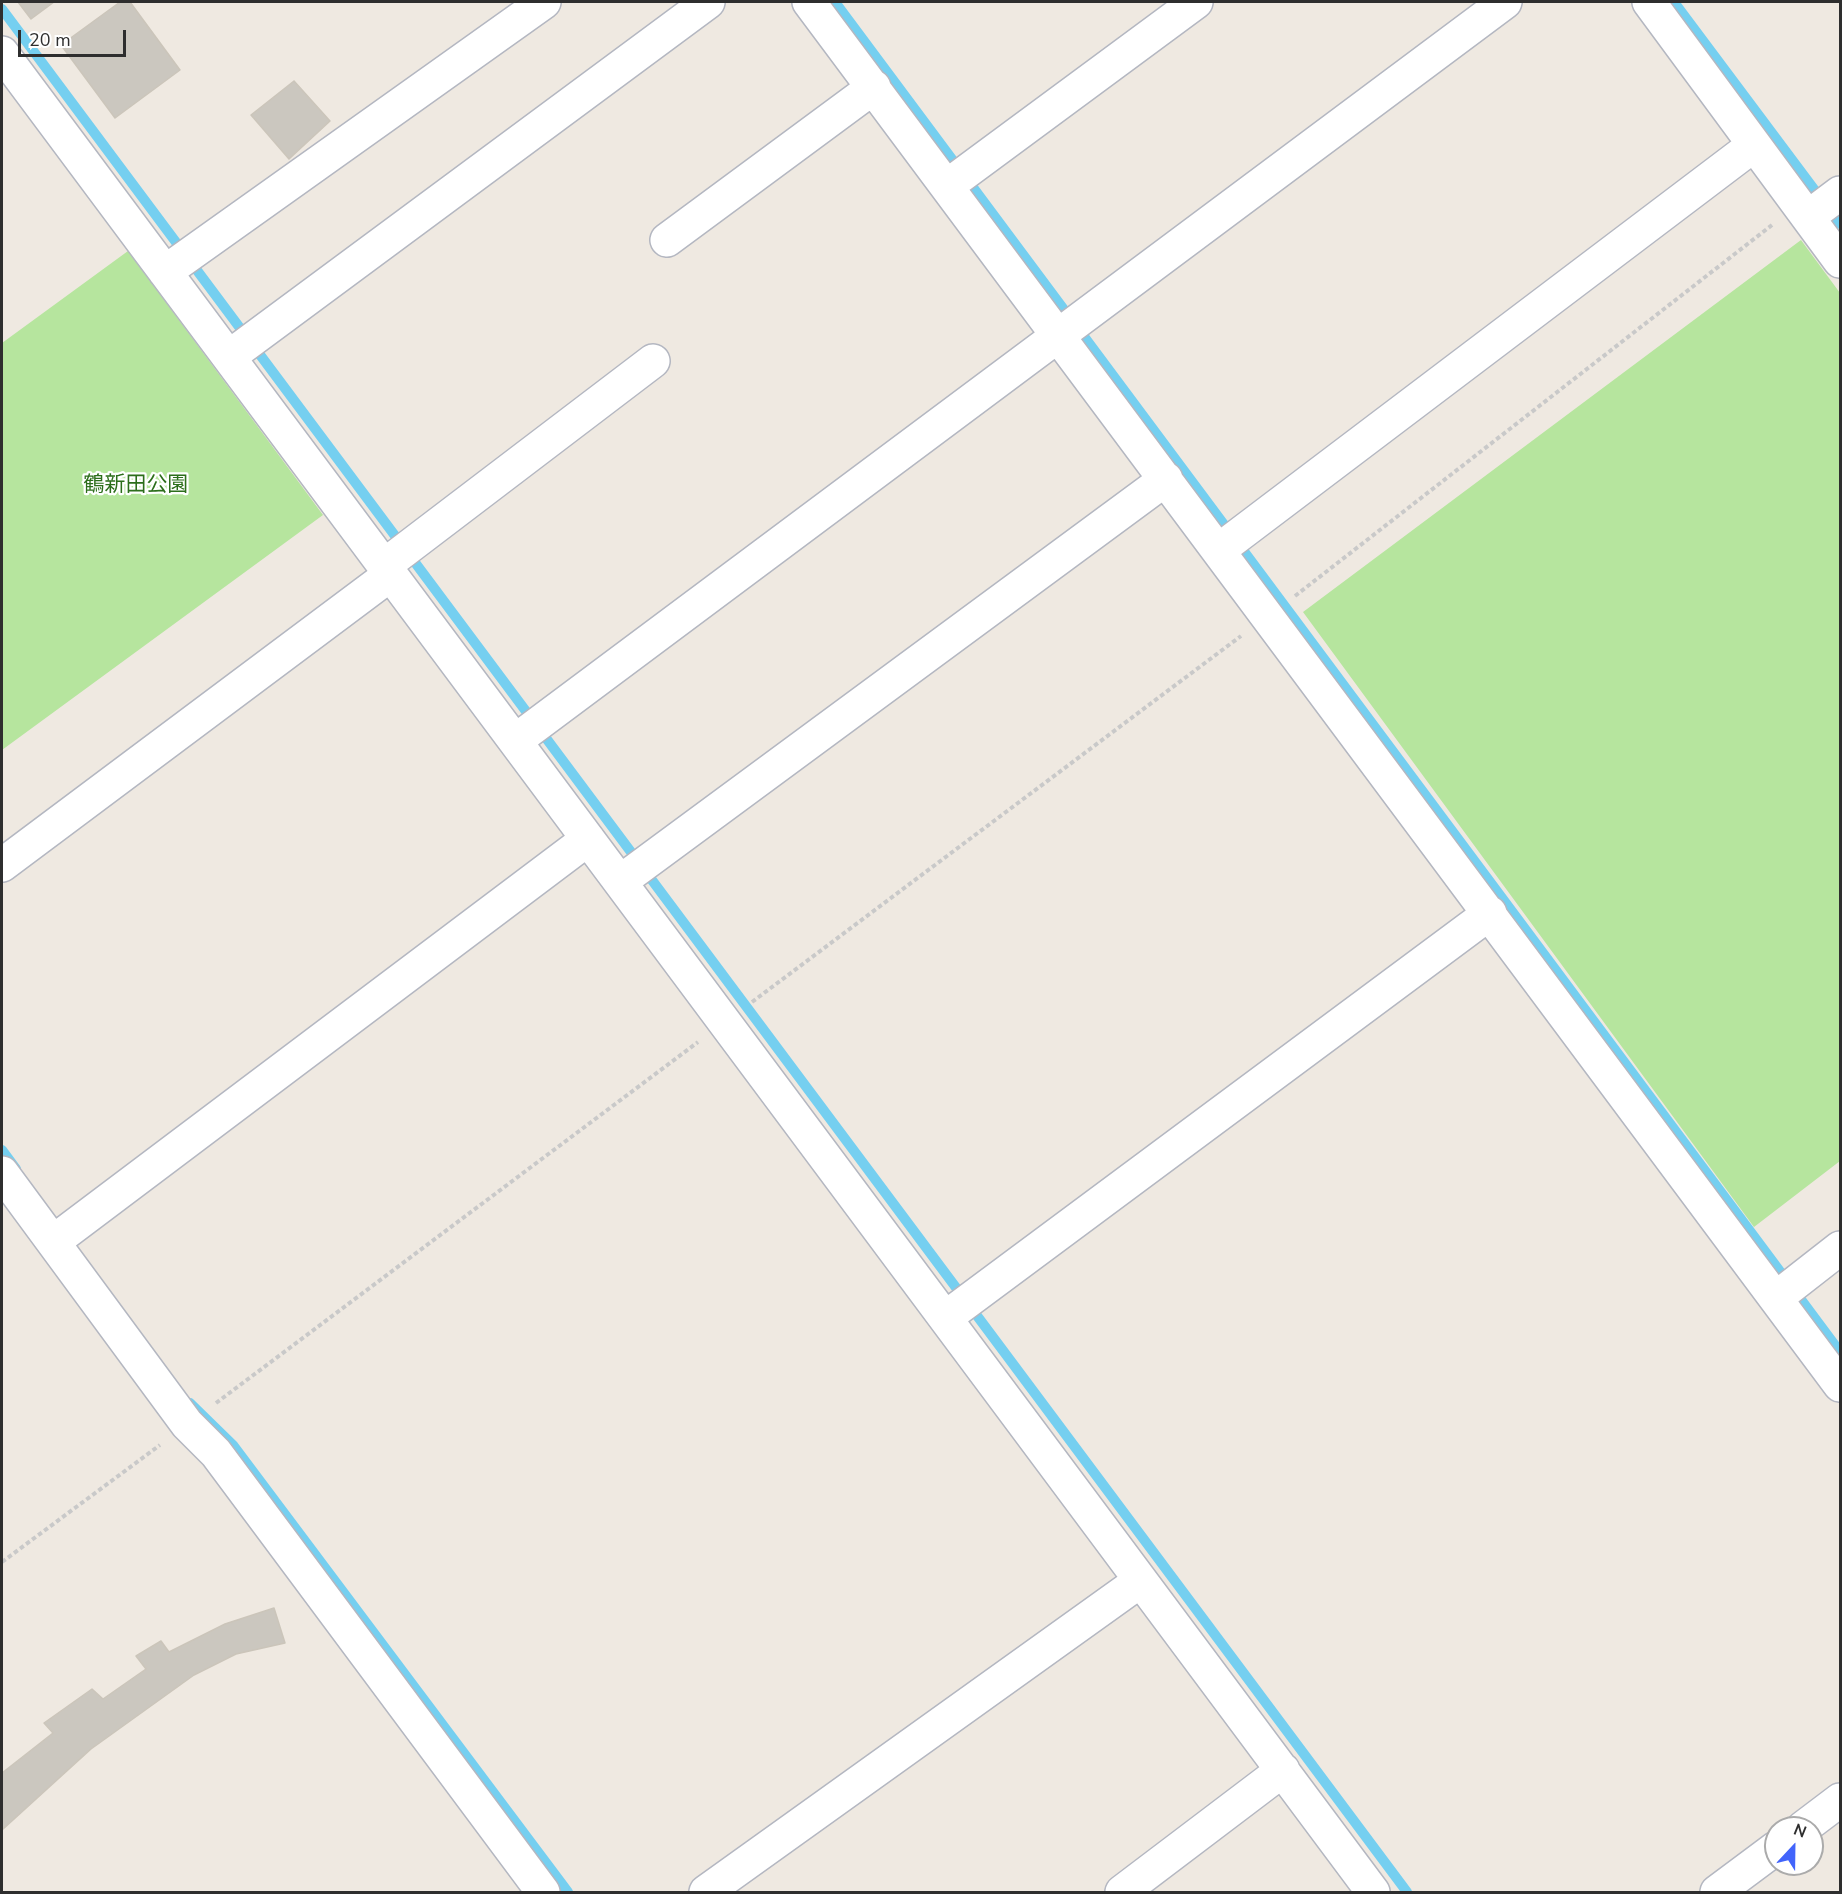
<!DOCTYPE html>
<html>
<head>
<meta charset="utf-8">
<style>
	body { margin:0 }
	#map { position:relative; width:1842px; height:1894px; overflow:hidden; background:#efe9e1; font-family:"Nunito Sans",sans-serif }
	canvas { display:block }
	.frame { position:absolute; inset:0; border:3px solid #2e2e2e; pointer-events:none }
	.north { position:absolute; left:1764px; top:1816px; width:60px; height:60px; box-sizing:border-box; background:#fff; border:2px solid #ababab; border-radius:50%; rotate:22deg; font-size:16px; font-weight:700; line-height:24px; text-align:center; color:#2e2e2e }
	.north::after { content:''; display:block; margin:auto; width:21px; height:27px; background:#4264fb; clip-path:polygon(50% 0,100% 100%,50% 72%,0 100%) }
	.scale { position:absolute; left:18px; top:30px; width:108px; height:27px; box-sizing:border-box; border:3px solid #2e2e2e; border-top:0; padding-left:8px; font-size:18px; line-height:21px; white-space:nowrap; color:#2e2e2e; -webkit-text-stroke:4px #fff; paint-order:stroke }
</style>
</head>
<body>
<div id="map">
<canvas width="1842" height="1894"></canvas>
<div class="frame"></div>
<div class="north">N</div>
<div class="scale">20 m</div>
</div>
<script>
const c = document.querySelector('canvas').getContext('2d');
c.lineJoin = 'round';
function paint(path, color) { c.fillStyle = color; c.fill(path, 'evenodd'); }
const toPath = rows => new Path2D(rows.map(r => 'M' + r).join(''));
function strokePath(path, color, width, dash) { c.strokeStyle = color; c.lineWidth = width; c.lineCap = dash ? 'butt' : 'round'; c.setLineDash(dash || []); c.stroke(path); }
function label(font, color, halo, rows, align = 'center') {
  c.font = font + ' "Nunito Sans","Noto Sans JP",sans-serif'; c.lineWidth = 4.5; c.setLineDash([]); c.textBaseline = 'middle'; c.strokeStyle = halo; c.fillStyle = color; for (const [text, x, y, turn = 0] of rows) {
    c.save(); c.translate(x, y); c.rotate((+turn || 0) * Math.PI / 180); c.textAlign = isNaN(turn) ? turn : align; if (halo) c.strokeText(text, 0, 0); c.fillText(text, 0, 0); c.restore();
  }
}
paint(toPath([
	[1801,240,1840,293,1840,1161,1754,1227,1303,612],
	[128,251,323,515,2,750,2,343]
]), '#b6e59e');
strokePath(toPath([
	[835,2,1840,1352],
	[1674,2,1840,224],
	[2,9,1407,1892],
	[2,1150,16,1169],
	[190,1403,233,1445,568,1892]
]), '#75cff0', 10);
const building = toPath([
	[18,2,54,2,31,19,18,2],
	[120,2,130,2,180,70,115,118,61,45,120,2],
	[294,81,330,121,289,159,251,115,294,81],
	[274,1608,285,1643,236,1654,194,1675,91,1749,2,1830,2,1773,53,1733,44,1723,92,1689,103,1699,146,1669,136,1656,161,1641,169,1652,225,1624,274,1608]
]);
paint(building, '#cbc7bf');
strokePath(building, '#cbc5ba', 1.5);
const minor = toPath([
	[809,2,1840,1385],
	[1649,2,1840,261],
	[2,53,1373,1892],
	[947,186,1196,2],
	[1808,217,1840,193],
	[667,240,874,87],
	[165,272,544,2],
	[230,356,708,2],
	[1219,550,1754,145],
	[385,565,653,361],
	[515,741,1505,2],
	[2,865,391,574],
	[621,881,1166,479],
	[2,1173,187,1424,216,1453,543,1892],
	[53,1242,588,839],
	[1776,1298,1840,1248],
	[945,1318,1490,913],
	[1803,1828,1840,1800],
	[706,1892,1140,1581],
	[1122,1892,1283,1770],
	[1717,1892,1776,1848]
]);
strokePath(minor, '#b4b7c1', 36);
strokePath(toPath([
	[1295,596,1772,225],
	[752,1002,1241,636],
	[216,1403,698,1042],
	[2,1562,160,1445]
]), '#c9c9c9', 4, [4.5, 3]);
strokePath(minor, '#fff', 33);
label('21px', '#2c6e1b', '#fff', [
	["鶴新田公園",136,486]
]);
</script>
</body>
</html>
